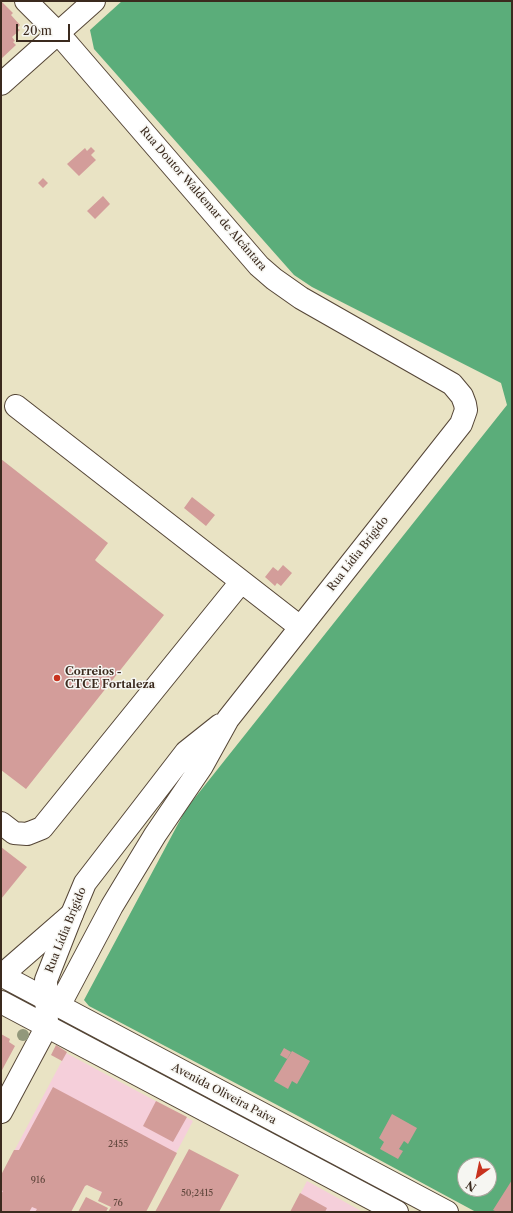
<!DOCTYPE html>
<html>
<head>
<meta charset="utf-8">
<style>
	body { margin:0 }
	#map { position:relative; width:513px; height:1213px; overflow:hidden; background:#e9e3c4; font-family:"Libre Caslon Text",serif }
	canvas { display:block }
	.frame { position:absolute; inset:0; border:2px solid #3b2a1e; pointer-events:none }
	.north { position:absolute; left:457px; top:1157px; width:40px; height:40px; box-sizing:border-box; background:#f6f6f2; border:1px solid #aba49d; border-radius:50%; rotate:213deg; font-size:11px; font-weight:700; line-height:16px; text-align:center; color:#3b2a1e }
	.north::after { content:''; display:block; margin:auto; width:14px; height:18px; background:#c8321e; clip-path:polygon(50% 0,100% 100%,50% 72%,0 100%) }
	.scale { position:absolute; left:16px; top:24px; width:54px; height:18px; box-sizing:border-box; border:2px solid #3b2a1e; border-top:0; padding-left:5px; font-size:12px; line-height:14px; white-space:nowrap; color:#3b2a1e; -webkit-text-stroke:3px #f6f6f2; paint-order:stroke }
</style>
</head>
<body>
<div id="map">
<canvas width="513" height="1213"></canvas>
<div class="frame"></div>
<div class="north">N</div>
<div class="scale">20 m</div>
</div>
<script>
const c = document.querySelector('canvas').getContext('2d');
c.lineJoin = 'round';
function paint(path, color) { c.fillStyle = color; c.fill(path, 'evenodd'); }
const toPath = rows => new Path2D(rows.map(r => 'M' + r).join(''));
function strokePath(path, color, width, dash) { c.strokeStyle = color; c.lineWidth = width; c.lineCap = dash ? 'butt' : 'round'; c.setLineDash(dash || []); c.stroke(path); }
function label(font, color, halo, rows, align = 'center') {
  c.font = font + ' "Libre Caslon Text",serif'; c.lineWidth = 3; c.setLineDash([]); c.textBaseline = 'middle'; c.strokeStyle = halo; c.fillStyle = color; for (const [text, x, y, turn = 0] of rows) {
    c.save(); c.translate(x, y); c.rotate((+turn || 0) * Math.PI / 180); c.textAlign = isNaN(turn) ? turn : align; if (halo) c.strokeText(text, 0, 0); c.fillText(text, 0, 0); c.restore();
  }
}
paint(toPath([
	[66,1053,193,1121,145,1212,115,1200,86,1184,71,1212,1,1212,1,1176],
	[307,1181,363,1212,291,1212]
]), '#f5cfda');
paint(toPath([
	[122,1,512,1,512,1212,476,1212,298,1116,89,1006,84,1000,186,809,507,405,501,383,312,287,294,275,94,49,90,30],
	[465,1165,489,1165,489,1189,465,1189]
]), '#5bad7a');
paint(toPath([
	[1,1,13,13,11,15,20,25,17,28,20,30,12,37,15,41,13,42,16,45,1,59],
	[91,147,95,151,91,155,96,160,79,176,67,164,85,148,87,151],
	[43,178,48,183,43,188,38,183],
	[103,196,110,204,95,219,87,211],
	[1,459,108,543,95,560,97,562,164,615,26,789,1,770],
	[192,497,215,515,206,526,184,508],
	[283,565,292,573,281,586,277,583,275,586,265,577,273,567,278,571],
	[1,847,27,867,1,899],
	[1,1034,10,1039,9,1042,15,1046,1,1072],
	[56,1045,67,1052,62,1061,51,1055],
	[284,1048,291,1052,287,1059,280,1055],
	[292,1051,310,1061,297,1084,292,1081,288,1089,274,1081],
	[53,1087,177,1153,146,1212,108,1212,111,1207,98,1201,102,1192,87,1185,85,1186,71,1212,35,1212,37,1209,32,1207,29,1212,1,1212,1,1194,3,1191,1,1190,1,1175,14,1150,19,1150],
	[156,1101,187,1117,173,1142,143,1126],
	[392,1114,417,1128,408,1144,404,1141,399,1149,403,1151,398,1159,380,1149,384,1142,379,1138],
	[189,1149,239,1175,219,1212,155,1212],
	[512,1180,512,1212,497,1212,493,1210],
	[300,1193,327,1208,325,1212,290,1212],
	[86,1197,108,1208,106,1212,78,1212]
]), '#d39d9a');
const minor = toPath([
	[26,1,58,33,259,266,274,279,301,298,452,384,462,396,465,404,466,410,461,424,228,719,202,766,155,835,112,906,59,1006],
	[1,84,94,1],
	[16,406,300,627],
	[1,823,14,833,27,834,42,828,241,582],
	[1,1112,47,1026,46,980,72,914,85,883,186,752,220,725]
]);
const major = toPath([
	[1,975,447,1212],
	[2,975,72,914],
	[1,1002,397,1212]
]);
strokePath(minor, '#554637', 24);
strokePath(major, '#554637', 24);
strokePath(minor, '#fff', 22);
strokePath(major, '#fff', 22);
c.fillStyle = '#92987b';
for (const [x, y] of [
	[23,1035]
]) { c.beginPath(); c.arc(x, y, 6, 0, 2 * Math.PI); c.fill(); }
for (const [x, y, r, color] of [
	[57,678,4,"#c8321e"]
]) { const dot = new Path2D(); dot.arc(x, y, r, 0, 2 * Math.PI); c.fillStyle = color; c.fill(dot); strokePath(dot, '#f6f6f2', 1.5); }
label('9px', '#61473d', null, [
	["2455",118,1144],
	["916",38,1180],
	["50;2415",197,1193],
	["76",118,1203]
]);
label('11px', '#3b2a1e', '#f6f6f2', [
	["Rua Doutor Waldemar de Alcântara",203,199,49],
	["Rua Lídia Brígido",358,554,-52],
	["Rua Lídia Brígido",66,930,-68],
	["Avenida Oliveira Paiva",224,1094,28]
]);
label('bold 11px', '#3b2a1e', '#f6f6f2', [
	["Correios -",65,672],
	["CTCE Fortaleza",65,685]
], 'left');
</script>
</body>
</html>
